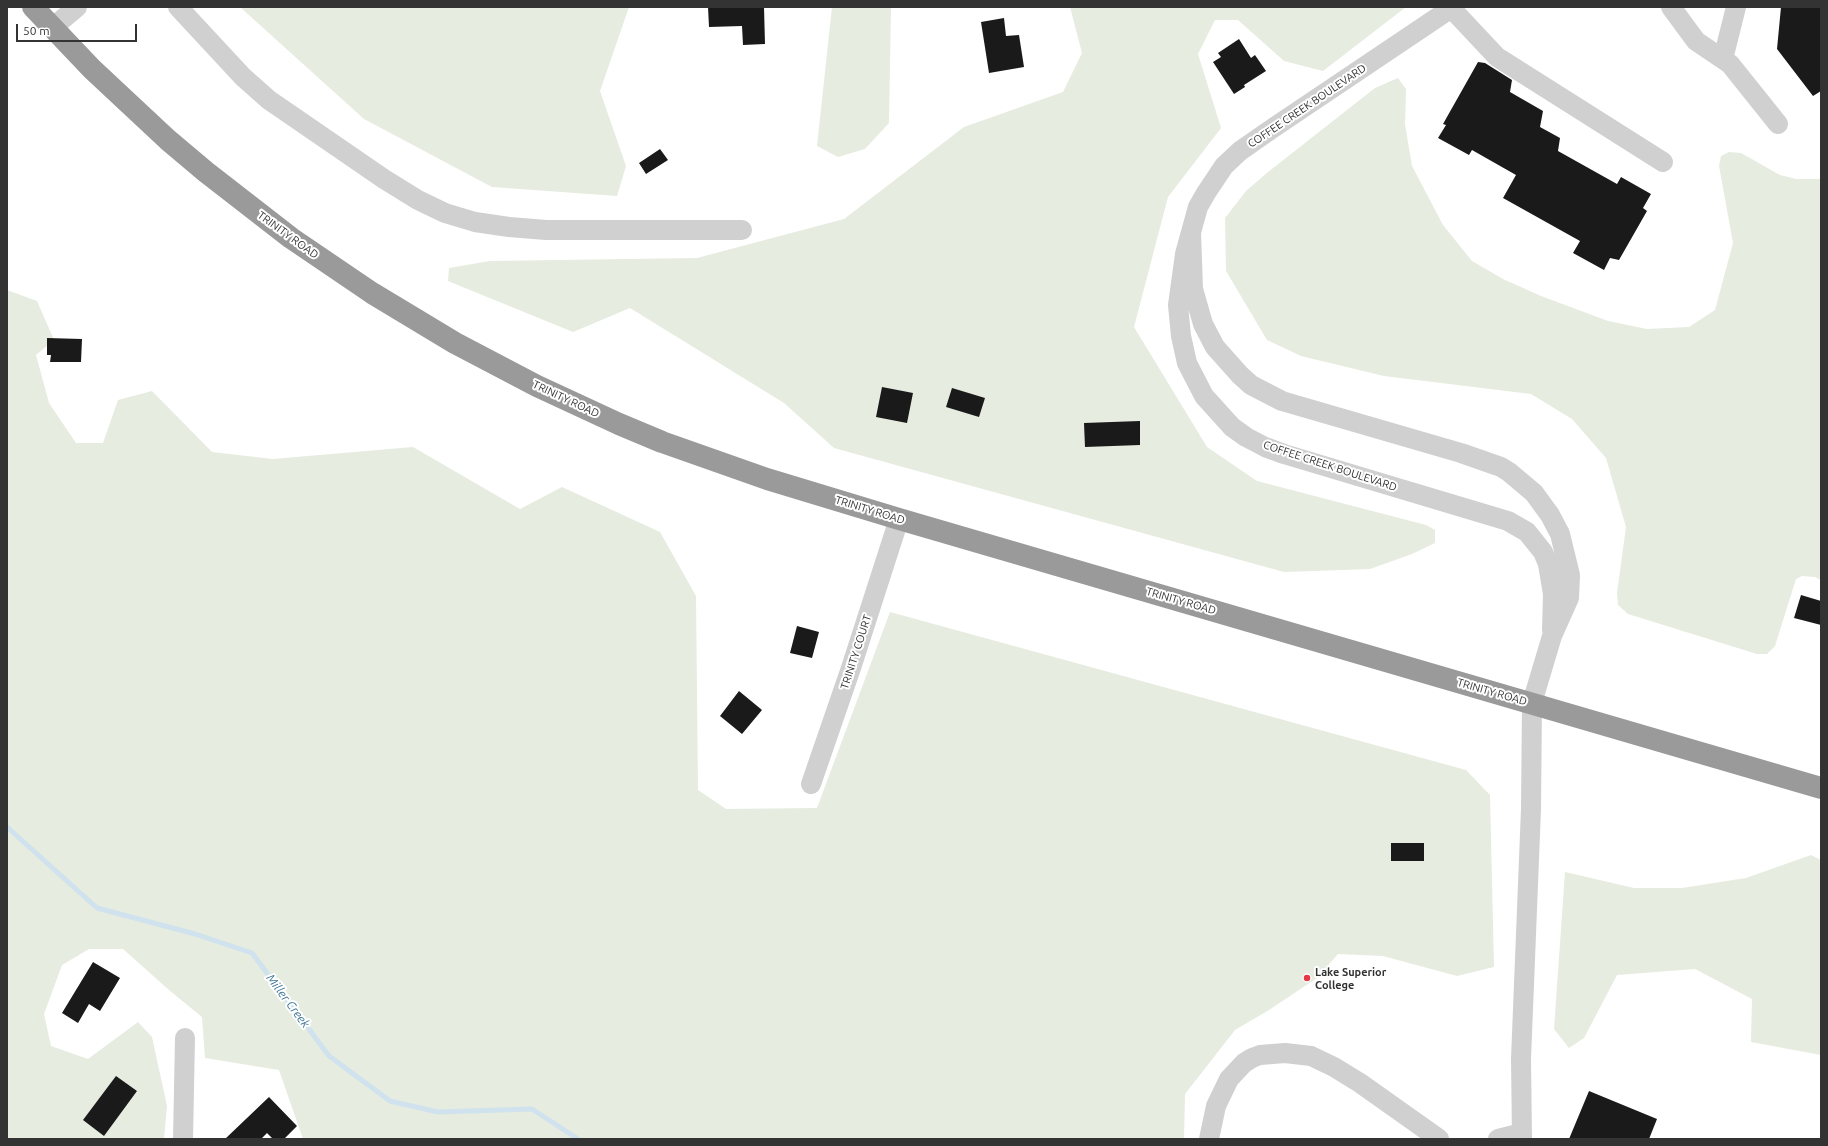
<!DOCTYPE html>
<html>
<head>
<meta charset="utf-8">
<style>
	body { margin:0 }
	#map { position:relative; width:1828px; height:1146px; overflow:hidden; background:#fff; font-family:Ubuntu,sans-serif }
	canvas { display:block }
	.frame { position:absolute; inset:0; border:8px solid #333; pointer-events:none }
	.scale { position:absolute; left:16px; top:24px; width:121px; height:18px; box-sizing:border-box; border:2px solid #333; border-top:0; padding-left:5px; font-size:12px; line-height:14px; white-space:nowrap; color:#333; -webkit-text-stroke:3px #fff; paint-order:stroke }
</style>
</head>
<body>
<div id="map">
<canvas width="1828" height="1146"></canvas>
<div class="frame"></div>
<div class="scale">50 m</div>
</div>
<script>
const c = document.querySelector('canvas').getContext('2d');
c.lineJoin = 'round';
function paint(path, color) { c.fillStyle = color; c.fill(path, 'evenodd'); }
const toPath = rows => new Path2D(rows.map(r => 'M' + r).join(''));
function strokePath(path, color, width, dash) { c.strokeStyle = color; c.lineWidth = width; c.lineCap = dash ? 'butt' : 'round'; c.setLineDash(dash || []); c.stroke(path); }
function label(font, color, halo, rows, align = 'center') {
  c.font = font + ' Ubuntu,sans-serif'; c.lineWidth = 4; c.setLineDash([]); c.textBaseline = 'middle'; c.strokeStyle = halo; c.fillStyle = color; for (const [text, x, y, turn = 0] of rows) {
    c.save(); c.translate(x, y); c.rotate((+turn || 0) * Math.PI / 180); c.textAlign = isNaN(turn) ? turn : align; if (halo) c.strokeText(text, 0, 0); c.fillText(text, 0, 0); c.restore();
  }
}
paint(toPath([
	[240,7,629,7,600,91,626,166,617,196,492,187,364,119],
	[832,7,891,7,889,123,865,149,838,157,817,146],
	[1070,7,1406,7,1323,71,1284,61,1238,20,1215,20,1198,54,1221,128,1168,197,1134,327,1207,447,1257,481,1426,525,1435,530,1435,543,1412,554,1370,569,1284,572,834,448,784,403,630,308,573,332,448,281,449,268,490,261,697,258,844,219,964,127,1063,92,1082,53],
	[1398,78,1406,89,1405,124,1412,166,1443,225,1472,261,1503,279,1541,296,1608,321,1647,329,1689,327,1715,310,1733,243,1719,166,1721,156,1729,152,1741,153,1780,175,1796,179,1821,179,1821,580,1815,577,1802,576,1796,579,1775,646,1767,654,1757,654,1628,614,1618,605,1617,593,1626,527,1606,458,1572,419,1531,394,1384,376,1301,356,1267,340,1226,271,1225,218,1246,191,1268,172,1375,88],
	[7,290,37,301,54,340,36,355,49,403,76,443,103,443,118,400,152,391,212,452,273,459,413,447,520,509,562,487,660,532,696,596,698,790,726,809,817,808,890,612,1466,770,1490,795,1494,967,1457,976,1383,956,1338,954,1317,978,1269,1010,1235,1030,1185,1094,1184,1139,303,1139,279,1070,205,1058,202,1017,169,990,123,949,89,949,62,965,44,1014,51,1046,88,1059,138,1022,152,1037,167,1106,164,1139,7,1139],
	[1811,855,1821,860,1821,1055,1751,1042,1752,999,1695,969,1617,975,1584,1038,1569,1048,1554,1029,1565,872,1634,888,1682,888,1746,878]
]), '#e6ecdf');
strokePath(toPath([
	[7,827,97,908,195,934,252,953,329,1056,390,1101,438,1112,532,1109,578,1139]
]), '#cfe2ee', 5);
paint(toPath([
	[708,7,764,7,765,44,743,45,742,26,709,27],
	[1781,7,1821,7,1821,91,1813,96,1777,49],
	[1004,18,1006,36,1019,35,1024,67,989,73,981,22],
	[1239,39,1251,58,1255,55,1266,71,1244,85,1245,87,1234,94,1213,62,1221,57,1218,53],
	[1478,62,1485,63,1512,80,1510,92,1543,111,1540,127,1560,138,1558,151,1617,184,1621,177,1651,194,1643,208,1647,211,1619,260,1610,258,1604,270,1573,253,1580,241,1503,198,1516,175,1472,150,1469,155,1438,138,1446,125,1443,124],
	[660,149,668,160,646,174,639,163],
	[47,338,82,339,81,362,50,362,51,355,47,355],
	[882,387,913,393,907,423,876,417],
	[952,388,985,398,979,417,946,407],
	[1140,421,1140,445,1085,447,1084,423],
	[1801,595,1821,601,1821,625,1794,618],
	[797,626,819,632,812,658,790,653],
	[739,691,762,710,742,734,720,716],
	[1391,843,1424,843,1424,861,1391,861],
	[93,962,120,978,100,1011,89,1004,78,1023,62,1013],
	[116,1076,137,1091,104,1136,83,1120],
	[1589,1091,1657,1119,1649,1139,1569,1139],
	[269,1097,297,1126,284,1139,273,1139,267,1133,261,1139,225,1139]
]), '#1a1a1a');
strokePath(toPath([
	[178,7,243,77,269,100,384,179,418,200,445,213,475,222,509,227,546,230,742,230],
	[1453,7,1273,128,1240,151,1224,166,1206,193,1198,207,1185,254,1178,305,1181,336,1187,363,1204,396,1232,427,1246,437,1265,447,1284,454,1508,521,1527,532,1543,552,1548,564,1553,594,1552,630],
	[1671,7,1696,41,1730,64,1778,124],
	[1451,8,1497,57,1663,162],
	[52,28,77,7],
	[1723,59,1736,7],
	[1191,232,1193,289,1203,324,1215,347,1240,375,1251,385,1282,401,1461,453,1501,467,1509,472,1534,493,1550,515,1560,534,1570,575,1569,598,1552,636,1532,703,1531,809,1521,1059,1522,1139],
	[811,784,851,668,899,519],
	[183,1139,185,1038],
	[1209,1139,1216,1106,1229,1079,1244,1063,1252,1058,1260,1055,1285,1053,1311,1056,1334,1067,1360,1083,1439,1139],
	[1498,1139,1522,1133]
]), '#d0d0d0', 20);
strokePath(toPath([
	[33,7,92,69,168,140,206,172,291,238,372,293,455,343,537,386,619,424,662,442,767,479,899,519,1821,788]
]), '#9a9a9a', 22);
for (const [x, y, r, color] of [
	[1307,978,4,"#e63946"]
]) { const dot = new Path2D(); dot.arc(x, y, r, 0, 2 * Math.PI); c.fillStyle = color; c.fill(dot); strokePath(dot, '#fff', 1.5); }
label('11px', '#333', '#fff', [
	["COFFEE CREEK BOULEVARD",1307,106,-34],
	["TRINITY ROAD",288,235,36],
	["TRINITY ROAD",566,399,25],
	["COFFEE CREEK BOULEVARD",1330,466,18],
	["TRINITY ROAD",870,510,17],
	["TRINITY ROAD",1181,601,16],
	["TRINITY COURT",856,652,-72],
	["TRINITY ROAD",1492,692,16]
]);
label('bold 11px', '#333', '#fff', [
	["Lake Superior",1315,972],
	["College",1315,985]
], 'left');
label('italic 12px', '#3f7597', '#fff', [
	["Miller Creek",288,1001,53]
]);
</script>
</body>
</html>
